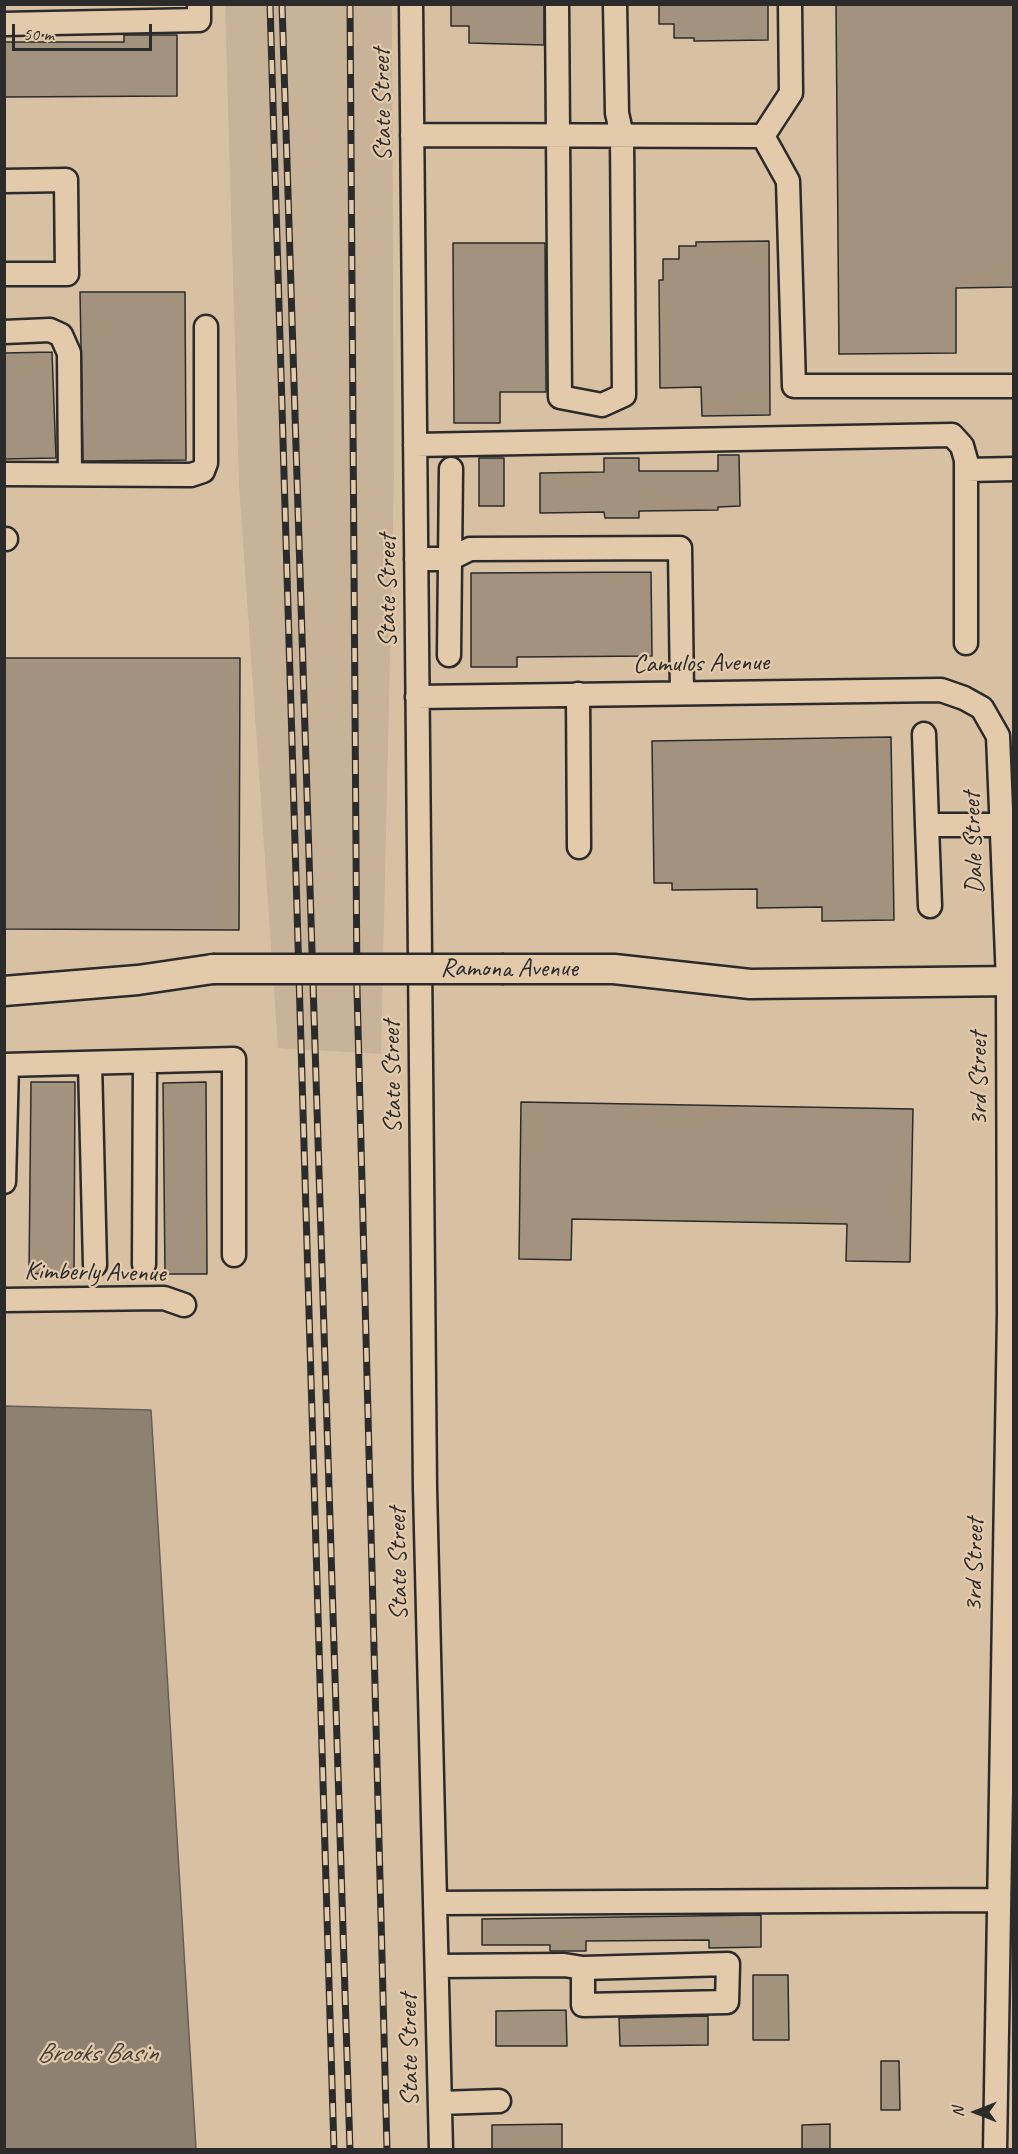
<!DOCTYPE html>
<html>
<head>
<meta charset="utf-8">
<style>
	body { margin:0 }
	#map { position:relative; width:1018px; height:2154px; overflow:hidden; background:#d8c0a3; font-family:Caveat,sans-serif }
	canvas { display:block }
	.frame { position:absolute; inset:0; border:6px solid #2b2b2b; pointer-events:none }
	.north { position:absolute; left:946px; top:2082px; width:60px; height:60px; -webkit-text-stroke:4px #e3caab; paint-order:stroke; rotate:270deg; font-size:16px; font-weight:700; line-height:24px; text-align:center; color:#2b2b2b }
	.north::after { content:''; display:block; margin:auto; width:21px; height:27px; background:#2b2b2b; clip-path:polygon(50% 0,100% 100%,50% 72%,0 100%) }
	.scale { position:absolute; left:12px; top:24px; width:140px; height:27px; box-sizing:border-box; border:3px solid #2b2b2b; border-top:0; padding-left:8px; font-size:18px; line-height:21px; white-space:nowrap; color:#2b2b2b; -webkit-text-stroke:4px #e3caab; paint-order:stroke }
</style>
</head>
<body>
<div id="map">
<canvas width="1018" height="2154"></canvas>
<div class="frame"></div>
<div class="north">N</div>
<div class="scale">50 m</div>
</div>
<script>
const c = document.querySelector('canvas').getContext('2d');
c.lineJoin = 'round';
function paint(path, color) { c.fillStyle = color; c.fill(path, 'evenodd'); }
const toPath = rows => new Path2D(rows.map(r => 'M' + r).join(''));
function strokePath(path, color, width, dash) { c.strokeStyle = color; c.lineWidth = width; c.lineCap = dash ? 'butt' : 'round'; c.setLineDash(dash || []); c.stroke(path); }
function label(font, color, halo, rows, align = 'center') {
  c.font = font + ' Caveat,sans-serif'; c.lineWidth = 4.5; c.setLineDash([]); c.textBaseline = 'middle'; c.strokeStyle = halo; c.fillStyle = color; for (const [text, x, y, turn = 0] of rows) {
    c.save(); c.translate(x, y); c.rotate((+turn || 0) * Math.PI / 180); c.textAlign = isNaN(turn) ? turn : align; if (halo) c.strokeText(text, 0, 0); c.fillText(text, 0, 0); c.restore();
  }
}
paint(toPath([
	[225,5,392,5,394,479,381,1054,278,1048,239,484]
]), '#c8b298');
const water = toPath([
	[5,1406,151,1410,196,2149,5,2149,5,1406]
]);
paint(water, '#8e8171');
strokePath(water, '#665f55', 1.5);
const building = toPath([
	[451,4,544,4,544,45,469,43,469,26,451,26,451,4],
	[659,4,768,4,768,40,694,41,694,38,674,38,674,24,659,24,659,4],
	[836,4,1014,4,1014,287,956,288,956,353,839,354,836,4],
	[124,35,177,35,177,96,4,97,4,42,124,42,124,35],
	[769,241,770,415,702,416,701,387,660,388,659,280,663,280,663,259,679,259,679,246,696,246,696,242,769,241],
	[453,243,545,243,546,392,500,392,500,423,454,423,453,243],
	[80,292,185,292,186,460,83,461,80,292],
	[52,352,56,458,4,459,4,353,52,352],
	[718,455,739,455,740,506,718,507,718,510,639,511,639,518,605,518,604,512,540,513,540,473,604,472,604,458,639,458,639,471,718,471,718,455],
	[479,458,504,458,504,506,479,506,479,458],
	[651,572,652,656,517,657,517,667,471,667,471,573,651,572],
	[4,658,240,658,239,930,4,929,4,658],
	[891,737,894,920,822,921,822,907,757,908,757,889,672,890,672,883,654,883,652,741,891,737],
	[31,1082,75,1082,74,1272,29,1274,31,1082],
	[206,1082,207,1274,165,1274,163,1083,206,1082],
	[521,1102,913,1109,910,1262,846,1261,847,1224,572,1219,571,1260,519,1259,521,1102],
	[761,1915,761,1947,709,1948,709,1940,586,1941,586,1951,550,1951,550,1945,482,1945,482,1919,761,1915],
	[753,1975,788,1975,789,2040,753,2040,753,1975],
	[566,2010,567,2046,496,2046,496,2011,566,2010],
	[708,2016,708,2045,620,2046,619,2018,708,2016],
	[881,2061,899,2061,900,2110,881,2110,881,2061],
	[562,2124,562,2150,492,2150,492,2125,562,2124],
	[830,2124,830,2150,802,2150,802,2125,830,2124]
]);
paint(building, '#a2927e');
strokePath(building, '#2b2b2b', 1.5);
const minor = toPath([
	[411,4,425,1488,441,2150],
	[557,4,560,397,602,405,624,395,622,136,617,113,615,4],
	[790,4,791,93,763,136,788,181,794,386,1014,386],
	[4,24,199,20,199,4],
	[412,135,763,136],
	[4,181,66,180,67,274,4,274],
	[4,332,50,330,61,335,69,353,70,474],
	[415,445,952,435,962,446,966,460,966,643],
	[966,470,1014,469],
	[4,474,191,475,203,471,206,463,206,327],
	[4,539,6,539],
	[416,559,450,559,470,549,680,548,682,693],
	[449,655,451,469],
	[578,694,579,847],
	[417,697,941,690,964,698,982,708,998,736,1008,981,1009,1314,995,2150],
	[924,734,927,825,1001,825],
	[927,825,930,906],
	[90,1063,95,1265],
	[4,1065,234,1059,234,1255],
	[4,1182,7,1065],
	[144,1264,145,1062],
	[4,1300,164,1298,184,1305],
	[435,1903,999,1900],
	[437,1966,564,1965,583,1968,728,1964,727,2002,583,2005,583,1968],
	[440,2103,499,2101]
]);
const major = toPath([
	[504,969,614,969,750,984,1014,981],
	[4,991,138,980,213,969]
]);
strokePath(minor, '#2b2b2b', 27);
strokePath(major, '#2b2b2b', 33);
strokePath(minor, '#e3caab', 22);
strokePath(major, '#e3caab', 28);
const rail = toPath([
	[270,4,334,2150],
	[282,4,350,2150],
	[350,4,357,989,387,2150]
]);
strokePath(rail, '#2b2b2b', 7);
strokePath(rail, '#e3caab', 4.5, [14]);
const majorBridge = toPath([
	[213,969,504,969]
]);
strokePath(majorBridge, '#2b2b2b', 33, []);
strokePath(majorBridge, '#e3caab', 28);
label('26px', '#2b2b2b', '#e3caab', [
	["State Street",383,105,-91],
	["State Street",388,591,-90],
	["Camulos Avenue",701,664,-1],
	["Dale Street",974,843,-92],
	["Ramona Avenue",509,969],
	["State Street",393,1077,-91],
	["3rd Street",979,1079,-90],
	["Kimberly Avenue",95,1273,1],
	["State Street",399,1564,-91],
	["3rd Street",975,1565,-89],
	["State Street",410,2050,-91]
]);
label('italic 27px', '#44403c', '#e3caab', [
	["Brooks Basin",97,2054]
]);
</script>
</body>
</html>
